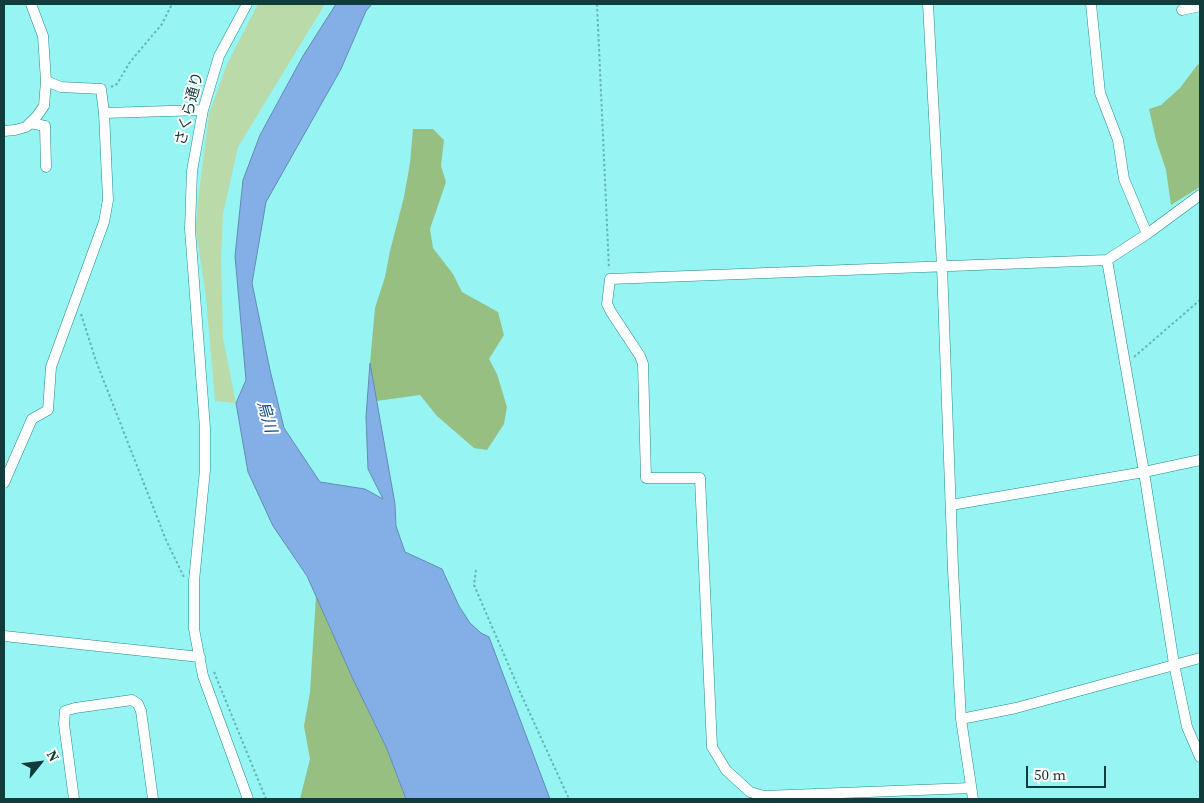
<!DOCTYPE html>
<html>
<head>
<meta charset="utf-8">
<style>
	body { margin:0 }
	#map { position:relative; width:1204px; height:803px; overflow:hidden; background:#96f4f3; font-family:"Source Serif 4",serif }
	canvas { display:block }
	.frame { position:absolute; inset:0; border:5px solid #123b3b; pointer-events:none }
	.north { position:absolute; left:15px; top:738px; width:50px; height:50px; -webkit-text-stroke:4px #fff; paint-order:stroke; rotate:61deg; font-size:14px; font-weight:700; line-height:20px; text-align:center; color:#123b3b }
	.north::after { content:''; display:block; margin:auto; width:18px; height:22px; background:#123b3b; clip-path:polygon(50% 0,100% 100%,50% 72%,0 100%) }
	.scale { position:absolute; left:1026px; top:766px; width:80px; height:22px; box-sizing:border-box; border:2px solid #123b3b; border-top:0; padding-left:6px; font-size:15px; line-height:18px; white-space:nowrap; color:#123b3b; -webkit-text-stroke:4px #fff; paint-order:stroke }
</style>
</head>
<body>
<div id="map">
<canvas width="1204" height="803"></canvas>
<div class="frame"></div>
<div class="north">N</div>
<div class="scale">50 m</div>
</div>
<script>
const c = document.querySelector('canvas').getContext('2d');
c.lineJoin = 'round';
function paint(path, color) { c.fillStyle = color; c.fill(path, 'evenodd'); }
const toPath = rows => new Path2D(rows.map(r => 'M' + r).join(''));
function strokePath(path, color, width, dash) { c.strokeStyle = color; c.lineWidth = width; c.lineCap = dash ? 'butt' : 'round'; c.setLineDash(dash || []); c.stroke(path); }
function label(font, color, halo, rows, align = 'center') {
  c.font = font + ' "Source Serif 4","Noto Sans JP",serif'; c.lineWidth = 4; c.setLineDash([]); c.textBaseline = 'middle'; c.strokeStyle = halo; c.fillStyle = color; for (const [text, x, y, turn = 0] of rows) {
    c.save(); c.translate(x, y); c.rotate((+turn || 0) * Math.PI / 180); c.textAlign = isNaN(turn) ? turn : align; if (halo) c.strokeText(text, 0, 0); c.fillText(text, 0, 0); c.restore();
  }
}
paint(toPath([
	[258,4,325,4,238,147,223,214,221,257,223,338,236,403,215,401,206,297,196,231,198,200,209,114,227,64]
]), '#badaaa');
paint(toPath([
	[1198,64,1200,67,1200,187,1171,205,1166,170,1156,140,1149,109,1161,105,1180,88],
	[413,129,433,129,444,140,441,166,446,182,430,229,433,248,453,274,462,292,498,312,504,335,489,359,497,374,507,407,504,424,487,450,474,448,437,416,420,395,376,401,370,363,375,308,385,277,390,251,404,197,410,163],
	[316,596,352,677,387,749,406,799,300,799,310,759,304,726,310,692]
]), '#97bf82');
const water = toPath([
	[336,4,372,4,366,11,341,69,266,202,252,283,270,370,284,428,320,482,365,489,383,499,368,469,366,417,370,363,395,504,396,526,405,552,442,569,459,606,470,623,481,633,489,637,550,799,406,799,387,749,352,677,307,576,273,526,248,472,236,403,246,380,235,256,243,180,260,135,303,56,336,4]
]);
paint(water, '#83aee6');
strokePath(water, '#618cb3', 1);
const minor = toPath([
	[247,4,219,56,203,110,192,171,190,229,205,428,205,470,194,581,194,629,203,676,248,799],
	[928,4,942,266,953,569,961,719,973,799],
	[1182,10,1200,6],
	[104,113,203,110],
	[30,123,45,126,46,167],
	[4,131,15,130,26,127,37,116,44,106,46,81,43,36,31,4],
	[1147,234,1200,195],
	[1107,260,1144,472,1174,664,1187,727,1200,757],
	[4,483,32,419,48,410,51,367,104,222,108,200,104,113,101,89,61,87,46,81],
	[951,505,1144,472,1200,460],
	[4,636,200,657],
	[961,719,1016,708,1200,658],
	[971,788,764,796,750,792,726,770,712,747,700,478,646,478,643,364,640,356,611,312,607,304,610,279,1107,260,1147,234,1124,179,1118,140,1100,93,1091,4],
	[74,799,64,724,65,711,75,708,132,700,138,704,141,711,153,799]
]);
strokePath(minor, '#238a8a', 11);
strokePath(toPath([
	[597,4,609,269],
	[111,87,117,84,130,62,162,24,172,4],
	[81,314,96,361,166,540,184,577],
	[1134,357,1200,300],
	[476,570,474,585,521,694,569,799],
	[214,672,266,799]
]), '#68b3b3', 2, [2.5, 2.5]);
strokePath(minor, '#fff', 10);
label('15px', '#123b3b', '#fff', [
	["さくら通り",190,109,-76]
]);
label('italic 16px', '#034284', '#fff', [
	["烏川",266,417,74]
]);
</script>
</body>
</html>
